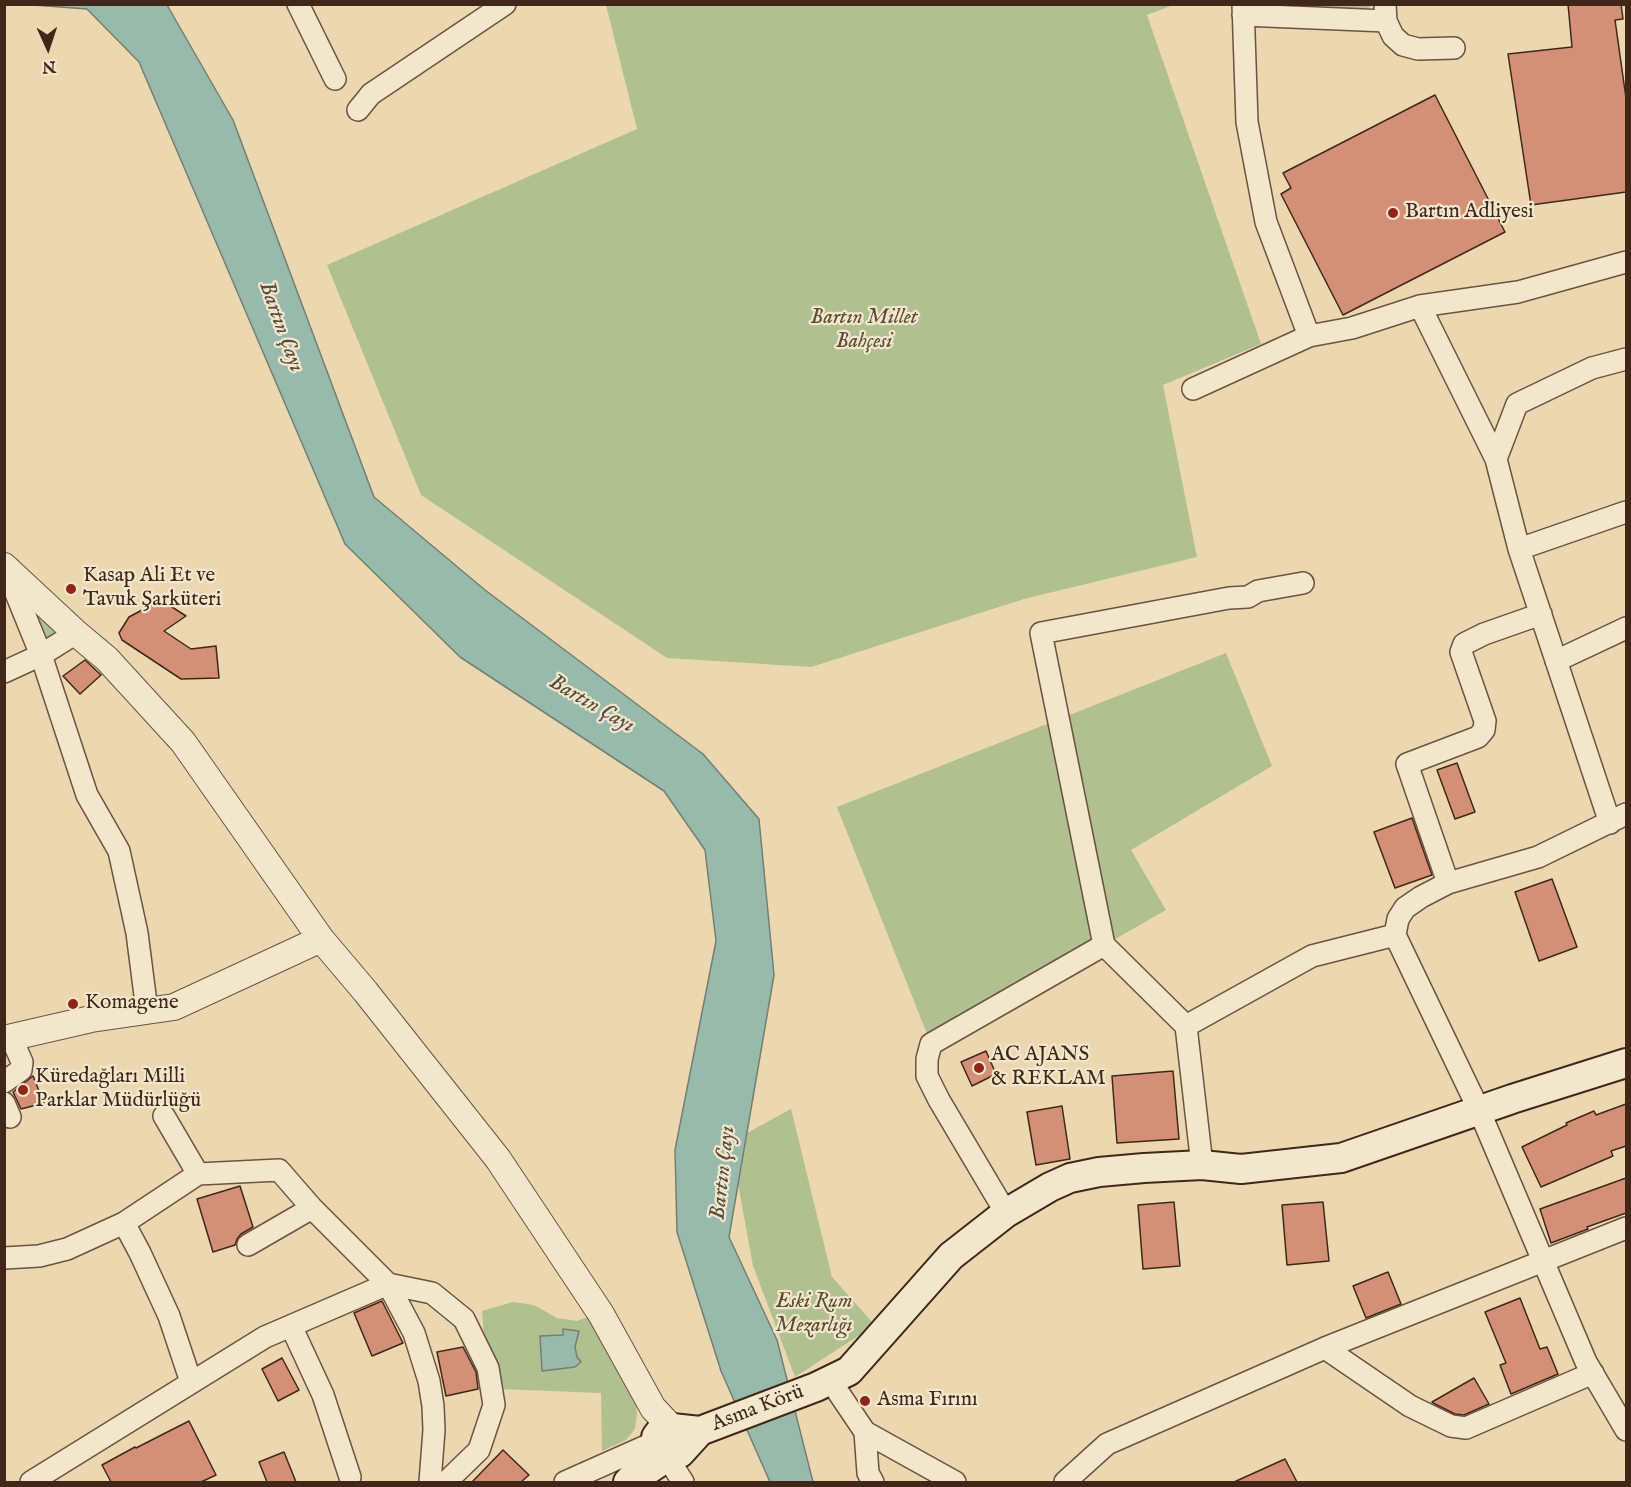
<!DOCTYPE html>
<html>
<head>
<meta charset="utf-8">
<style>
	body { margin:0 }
	#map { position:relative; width:1631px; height:1487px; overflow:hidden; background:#ebd8b1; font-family:"IM FELL English",serif }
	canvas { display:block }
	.frame { position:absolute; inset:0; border:6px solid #412719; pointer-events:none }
	.north { position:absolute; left:18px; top:18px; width:60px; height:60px; -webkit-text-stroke:4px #f2e6cc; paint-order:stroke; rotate:177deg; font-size:16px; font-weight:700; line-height:24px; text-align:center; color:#412719 }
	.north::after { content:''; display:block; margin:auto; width:21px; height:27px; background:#412719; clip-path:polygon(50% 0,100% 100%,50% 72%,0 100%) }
</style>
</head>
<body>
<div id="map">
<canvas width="1631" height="1487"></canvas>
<div class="frame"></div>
<div class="north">N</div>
</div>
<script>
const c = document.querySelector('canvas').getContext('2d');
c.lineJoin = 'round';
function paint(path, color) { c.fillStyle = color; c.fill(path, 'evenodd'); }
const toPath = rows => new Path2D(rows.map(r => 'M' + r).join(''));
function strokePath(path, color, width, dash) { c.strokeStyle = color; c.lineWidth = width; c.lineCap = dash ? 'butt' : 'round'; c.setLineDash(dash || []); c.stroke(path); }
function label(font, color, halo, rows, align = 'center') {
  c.font = font + ' "IM FELL English",serif'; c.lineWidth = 4.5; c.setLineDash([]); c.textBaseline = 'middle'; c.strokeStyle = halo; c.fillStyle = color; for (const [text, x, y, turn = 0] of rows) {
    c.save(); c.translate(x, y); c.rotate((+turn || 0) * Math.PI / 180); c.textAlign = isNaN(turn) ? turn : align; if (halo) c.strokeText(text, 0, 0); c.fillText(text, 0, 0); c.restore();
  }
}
paint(toPath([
	[1370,4,1370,7,1364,10,1283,11,1271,5],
	[606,5,1173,5,1147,15,1261,344,1163,385,1197,557,1024,599,811,667,667,658,421,495,327,265,637,129],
	[19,588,66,632,44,647],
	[1226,653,1272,766,1131,850,1166,910,931,1044,837,807],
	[791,1109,832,1277,875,1325,795,1377,753,1266,738,1184,747,1133],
	[513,1302,534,1305,557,1318,577,1321,588,1317,635,1397,637,1414,635,1429,626,1440,602,1451,601,1393,498,1389,484,1337,482,1311]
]), '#b1c090');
const water = toPath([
	[33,5,167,5,233,120,374,497,485,590,703,754,759,819,774,975,729,1237,777,1340,813,1482,770,1482,721,1371,677,1232,675,1150,716,941,705,850,664,791,460,657,345,544,139,62,87,9,33,5],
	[563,1329,579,1331,575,1347,577,1357,581,1362,575,1367,542,1371,540,1336,563,1335,563,1329]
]);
paint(water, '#98baac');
strokePath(water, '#757f71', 1.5);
const building = toPath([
	[1568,4,1621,4,1623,19,1615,20,1626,98,1626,192,1531,205,1508,54,1572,47,1568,4],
	[1435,95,1505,232,1343,315,1281,194,1291,188,1283,173,1435,95],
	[161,600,186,616,164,631,191,649,216,646,219,678,181,679,122,640,119,633,129,617,161,600],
	[85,660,101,675,80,694,63,676,85,660],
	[1457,763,1475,812,1455,819,1437,770,1457,763],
	[1412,818,1432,875,1395,888,1374,832,1412,818],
	[1552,879,1577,947,1539,961,1515,892,1552,879],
	[986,1051,996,1074,972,1086,961,1062,986,1051],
	[1173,1071,1179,1139,1117,1143,1112,1076,1173,1071],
	[33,1076,44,1103,21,1109,13,1092,33,1076],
	[1626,1104,1626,1146,1611,1151,1613,1156,1541,1187,1522,1147,1567,1125,1566,1123,1594,1111,1596,1115,1626,1104],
	[1062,1106,1070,1159,1036,1165,1027,1112,1062,1106],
	[1626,1178,1626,1213,1587,1227,1588,1229,1551,1243,1540,1209,1626,1178],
	[240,1186,253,1227,241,1234,237,1239,235,1245,213,1252,197,1199,240,1186],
	[1174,1202,1180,1266,1143,1269,1138,1205,1174,1202],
	[1323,1202,1329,1261,1287,1265,1282,1205,1323,1202],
	[1388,1272,1401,1304,1366,1318,1353,1286,1388,1272],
	[1520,1298,1540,1349,1547,1347,1558,1374,1511,1394,1500,1365,1506,1363,1485,1312,1520,1298],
	[382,1301,403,1343,372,1356,354,1313,382,1301],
	[463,1347,476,1372,478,1389,446,1396,437,1352,463,1347],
	[282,1358,299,1390,278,1401,262,1369,282,1358],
	[1474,1378,1489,1404,1464,1415,1455,1414,1433,1403,1432,1402,1474,1378],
	[189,1421,216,1475,201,1482,111,1482,102,1465,135,1447,136,1448,189,1421],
	[503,1450,529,1475,521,1482,472,1482,503,1450],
	[284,1452,296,1482,267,1482,259,1462,284,1452],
	[1285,1459,1297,1482,1234,1482,1285,1459]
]);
paint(building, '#d49077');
strokePath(building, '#412719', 1.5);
const minor = toPath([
	[298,4,335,79],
	[1243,4,1247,122,1266,222,1309,336],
	[1385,4,1386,21,1393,36,1403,45,1418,49,1454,48],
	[1243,15,1386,21],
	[358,110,371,94,505,4],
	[1420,306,1496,459],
	[1193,389,1309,336,1352,328,1420,306,1518,292,1626,262],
	[1519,549,1626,512],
	[6,569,41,655,87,795,119,851,137,933,147,1011],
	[1556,661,1626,628],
	[4,672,41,655,76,633],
	[1626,814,1538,857,1448,883,1421,897,1405,908,1398,919,1395,935,1479,1110,1586,1362,1626,1430],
	[1610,823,1519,549,1496,459,1517,404,1592,368,1626,359],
	[1448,883,1407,764,1478,737,1484,730,1485,721,1461,652,1464,644,1484,634,1541,614],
	[1104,945,1186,1026,1202,1165],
	[1186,1026,1312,956,1395,935],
	[4,1082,21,1070,22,1062,11,1037],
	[4,1103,10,1117],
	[164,1116,198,1174,279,1170,312,1208,388,1284,432,1293,464,1319,488,1368,494,1405,479,1450,446,1482],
	[1006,1213,939,1100,927,1076,927,1059,931,1044,1104,945,1041,633,1229,598,1248,597,1258,591,1303,583],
	[124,1223,140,1253,169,1316,191,1382],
	[248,1245,312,1208],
	[4,1258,39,1256,67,1249,124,1223,198,1174],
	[291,1326,323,1395,350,1477],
	[1325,1348,1410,1406,1451,1426,1466,1428,1593,1373],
	[830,1380,865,1432,955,1482],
	[865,1432,868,1473,873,1482],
	[667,1457,683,1482],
	[31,1482,265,1337,388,1284,414,1333,429,1381,433,1406,434,1430,430,1482],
	[565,1482,655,1442],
	[1065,1482,1107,1444,1325,1348,1626,1228]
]);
const tertiary = toPath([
	[4,566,76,633,107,659,183,742,321,939,365,991,498,1159,601,1314,653,1408,672,1428],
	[4,1039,91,1019,174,1007,321,939]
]);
const secondary = toPath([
	[640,1475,667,1457,672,1457,680,1453,700,1431],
	[628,1482,650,1459,656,1448,656,1437,662,1429,672,1428,700,1431,816,1387,849,1371,951,1256,1006,1213,1050,1187,1070,1178,1099,1172,1144,1168,1202,1165,1241,1169,1341,1158,1512,1099,1626,1063]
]);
strokePath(minor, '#6c533f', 24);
strokePath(tertiary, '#6c533f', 28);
strokePath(secondary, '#412719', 32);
strokePath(minor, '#f2e6cc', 21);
strokePath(tertiary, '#f2e6cc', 26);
strokePath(secondary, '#f2e6cc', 28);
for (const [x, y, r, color] of [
	[1393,213,6,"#8f2418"],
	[71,589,6,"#8f2418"],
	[73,1004,6,"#8f2418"],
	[979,1068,6,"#8f2418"],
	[23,1090,6,"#8f2418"],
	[865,1401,6,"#8f2418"]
]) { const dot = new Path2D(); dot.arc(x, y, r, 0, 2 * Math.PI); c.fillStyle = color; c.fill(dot); strokePath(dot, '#f2e6cc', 2); }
label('21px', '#412719', '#f2e6cc', [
	["Bartın Adliyesi",1405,213],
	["Kasap Ali Et ve",83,577],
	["Tavuk Şarküteri",83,601],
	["Komagene",85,1004],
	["AC AJANS",991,1056],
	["& REKLAM",991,1080],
	["Küredağları Milli",35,1078],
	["Parklar Müdürlüğü",35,1102],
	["Asma Fırını",877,1401]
], 'left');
label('italic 21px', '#5d4d37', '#f2e6cc', [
	["Bartın Millet",864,319],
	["Bahçesi",864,343],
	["Eski Rum",814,1303],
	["Mezarlığı",814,1327]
]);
label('21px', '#412719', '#f2e6cc', [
	["Asma Körü",758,1409,-21]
]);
label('italic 22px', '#574c3e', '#f2e6cc', [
	["Bartın Çayı",280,327,70],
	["Bartın Çayı",591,705,30],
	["Bartın Çayı",724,1173,-84]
]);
</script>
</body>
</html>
